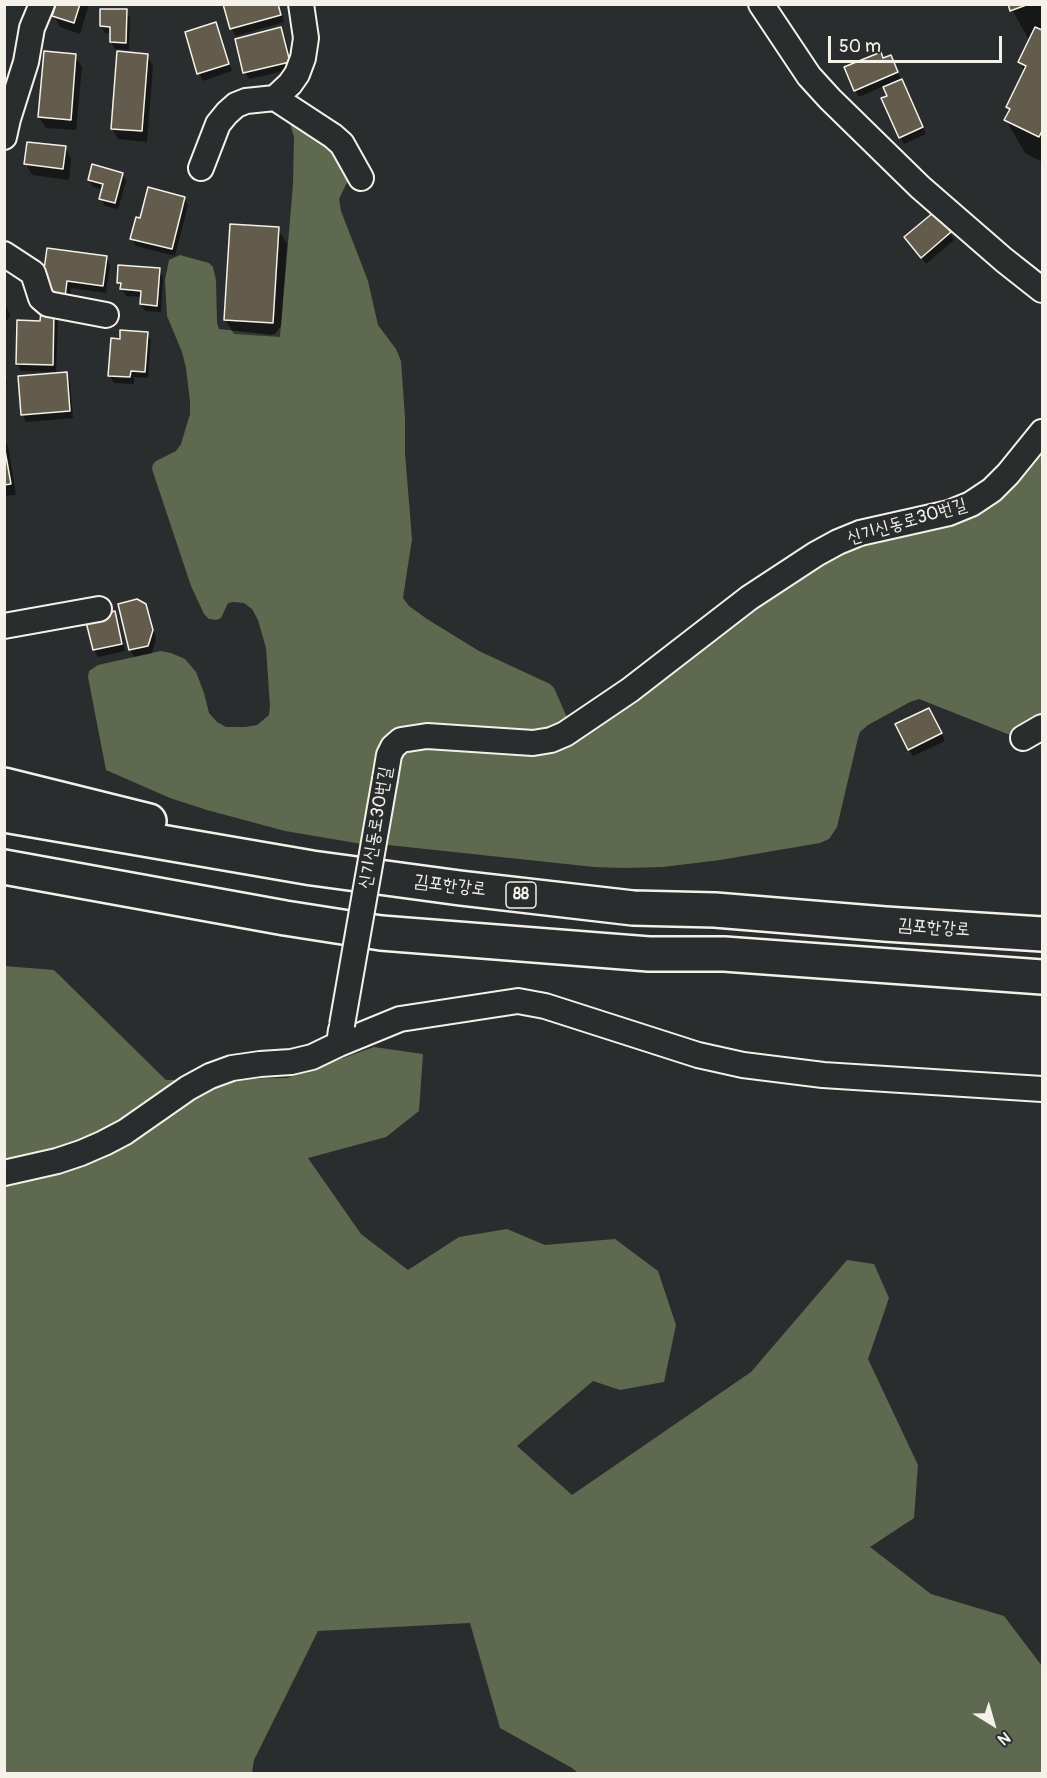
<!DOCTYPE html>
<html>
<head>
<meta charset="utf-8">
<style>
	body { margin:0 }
	#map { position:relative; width:1047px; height:1778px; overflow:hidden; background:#2a2d2e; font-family:Pangolin,sans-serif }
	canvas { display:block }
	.frame { position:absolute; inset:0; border:6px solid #f4f1e8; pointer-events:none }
	.north { position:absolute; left:963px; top:1694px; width:60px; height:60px; -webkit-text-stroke:4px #2a2d2e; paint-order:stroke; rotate:143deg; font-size:16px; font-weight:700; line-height:24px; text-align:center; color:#f4f1e8 }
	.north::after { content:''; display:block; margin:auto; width:21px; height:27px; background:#f4f1e8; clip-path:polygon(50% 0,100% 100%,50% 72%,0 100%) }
	.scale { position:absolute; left:828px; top:36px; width:174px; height:27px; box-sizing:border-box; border:3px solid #f4f1e8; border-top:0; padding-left:8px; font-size:18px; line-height:21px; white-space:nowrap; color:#f4f1e8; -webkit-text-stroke:4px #2a2d2e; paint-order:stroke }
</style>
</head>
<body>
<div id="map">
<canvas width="1047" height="1778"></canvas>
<div class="frame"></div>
<div class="north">N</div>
<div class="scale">50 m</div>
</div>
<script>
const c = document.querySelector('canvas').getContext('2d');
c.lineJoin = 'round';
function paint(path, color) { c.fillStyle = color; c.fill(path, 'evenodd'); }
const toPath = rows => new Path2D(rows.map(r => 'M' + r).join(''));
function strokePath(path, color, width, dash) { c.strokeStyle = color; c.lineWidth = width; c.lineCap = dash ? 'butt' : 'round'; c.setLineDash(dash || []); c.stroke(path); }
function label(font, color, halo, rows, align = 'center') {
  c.font = font + ' Pangolin,"Poor Story",sans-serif'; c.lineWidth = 5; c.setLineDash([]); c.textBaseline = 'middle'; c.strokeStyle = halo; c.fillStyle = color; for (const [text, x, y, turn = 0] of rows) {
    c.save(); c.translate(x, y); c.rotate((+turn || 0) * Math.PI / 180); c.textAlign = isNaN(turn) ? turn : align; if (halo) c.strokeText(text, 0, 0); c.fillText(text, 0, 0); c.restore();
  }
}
paint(toPath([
	[288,117,297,119,353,170,339,199,341,211,368,281,378,325,396,349,401,361,405,418,405,453,412,539,403,598,409,606,427,619,479,651,550,684,554,688,570,724,551,732,405,729,362,844,285,831,207,810,170,798,106,770,88,677,89,671,98,665,161,651,171,653,185,659,196,672,204,693,209,713,217,722,226,727,245,727,257,725,269,715,270,706,266,648,258,620,252,609,244,603,234,602,228,603,221,618,216,620,209,619,204,614,191,586,152,469,153,464,156,461,176,451,181,444,190,414,190,401,186,368,182,352,167,316,165,280,169,260,180,255,209,263,213,267,216,280,217,323,219,329,272,335,276,333,281,326,293,184,294,137],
	[1042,445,1042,718,1010,735,919,699,910,702,868,725,860,732,858,738,837,827,829,839,820,843,720,860,663,867,624,868,594,867,388,845,397,768,402,753,410,746,527,750,763,598,857,542,938,524],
	[4,966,54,970,166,1080,287,1078,374,1047,423,1054,419,1111,386,1137,308,1158,361,1234,408,1270,459,1237,507,1229,545,1245,615,1239,658,1271,676,1325,664,1382,620,1390,593,1381,517,1446,572,1495,751,1372,847,1260,874,1264,889,1298,868,1359,918,1465,914,1518,870,1547,931,1594,1004,1616,1042,1666,1042,1773,578,1773,572,1768,500,1728,470,1623,318,1631,254,1760,252,1773,5,1773]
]), '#5e6950');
paint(toPath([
	[58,4,89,4,80,34,60,27,54,16],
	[225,4,279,4,284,22,236,36,232,29],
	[1009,4,1042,4,1042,162,1025,153,1006,120,1010,111,1008,107,1025,72,1020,62,1030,42],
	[126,11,130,18,129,50,115,49,111,42,112,33,105,33,101,26],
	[216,24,220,31,232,71,203,81,199,73,187,33],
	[281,29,285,36,293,69,249,79,245,72],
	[147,55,153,66,147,142,118,139,112,128],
	[75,56,82,67,76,130,46,128,39,117],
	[890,56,926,134,904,144,900,137,884,86,859,97,855,90],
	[65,148,71,159,69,180,32,175,26,164],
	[122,174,126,181,118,209,105,206,101,198,103,190,93,187,89,180],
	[184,198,188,205,175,256,136,246,132,238,141,220],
	[278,229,287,244,280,337,234,334,225,319],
	[950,233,954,240,926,264,906,237],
	[106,257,110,265,106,293,71,288,69,303,48,291],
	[159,269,163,277,161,312,145,311,141,304,142,297,126,296,118,282],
	[4,300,10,315,4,325],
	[54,313,58,320,56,372,21,371,17,364],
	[147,333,151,340,148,378,134,377,134,384,114,383,110,376,121,341],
	[4,364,7,385,4,385],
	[66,374,70,381,73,418,26,422,22,414],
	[4,440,8,446,16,495,4,496],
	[120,605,145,605,150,613,156,639,152,653,134,657,130,650],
	[114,613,118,620,125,651,98,657,94,650],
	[933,717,945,741,913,756,909,749]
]), '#0007');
const building = toPath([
	[56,4,80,4,74,23,52,16,56,4],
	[223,4,278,4,281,15,230,29,223,4],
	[1008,4,1029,4,1010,11,1008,4],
	[100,9,127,9,126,43,110,42,110,27,100,26,100,9],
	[216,22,229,64,197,74,185,32,216,22],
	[281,27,290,62,243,73,235,39,281,27],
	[1035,27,1042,30,1042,131,1039,137,1004,120,1010,109,1006,107,1026,66,1018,62,1035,27],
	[44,51,76,54,71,120,38,117,44,51],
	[117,51,148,54,142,131,111,129,117,51],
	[881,52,883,58,891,55,898,72,854,91,844,67,881,52],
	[902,79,923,127,899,138,881,98,887,96,883,87,902,79],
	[27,142,66,146,63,169,24,164,27,142],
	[92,164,123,173,115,203,99,199,103,184,88,180,92,164],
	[148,187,185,197,172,249,130,239,136,217,140,218,148,187],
	[934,212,951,232,921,258,904,237,934,212],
	[230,224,279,227,273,323,224,320,230,224],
	[47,248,107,256,103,286,67,281,65,297,46,294,42,284,47,248],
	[118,265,160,268,157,306,140,304,141,291,120,289,121,283,117,283,118,265],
	[41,311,54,311,53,365,16,364,17,320,40,321,41,311],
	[120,330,148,332,145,372,131,371,130,377,108,376,111,338,120,339,120,330],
	[67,372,70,411,21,415,18,376,67,372],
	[4,445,11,484,4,485,4,445],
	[137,599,146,604,153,630,148,646,129,650,118,604,137,599],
	[115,611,122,644,93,650,85,618,115,611],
	[929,708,942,733,908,750,895,724,929,708]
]);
paint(building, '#635c4c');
strokePath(building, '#f4f1e8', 1.5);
const minor = toPath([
	[761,4,809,76,830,99,920,187,1004,260,1042,290],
	[275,98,333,136,342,144,361,178],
	[4,137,8,119,26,62,32,28,42,4],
	[201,168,218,124,227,113,236,105,246,101,275,98,290,84,297,74,303,58,306,38,301,4],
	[4,254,33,273,41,298,48,304,106,315],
	[4,626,99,609],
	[1023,738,1042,727],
	[385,779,389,755,393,747,401,740,427,736,533,743,551,740,565,734,630,690,749,598,816,554,838,542,860,533,949,513,971,504,992,490,1008,474,1042,432],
	[339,1044,400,1019,518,1001,545,1006,698,1055,743,1065,823,1075,1042,1089],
	[4,1173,57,1161,81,1153,104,1143,125,1132,188,1088,210,1076,232,1068,260,1064,291,1062,312,1057,339,1044,341,1030]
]);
const highway = toPath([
	[4,785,149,821],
	[4,815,312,868,460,888,633,908,715,910,885,924,1042,934],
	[4,867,285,918,381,933,649,954,724,954,1042,977]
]);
strokePath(minor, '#f4f1e8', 28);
strokePath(highway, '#f4f1e8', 38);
strokePath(minor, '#2a2d2e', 24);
strokePath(highway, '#2a2d2e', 33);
const minorBridge = toPath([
	[342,1025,385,779]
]);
strokePath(minorBridge, '#f4f1e8', 28, []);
strokePath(minorBridge, '#2a2d2e', 24);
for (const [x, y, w] of [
	[521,895,30]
]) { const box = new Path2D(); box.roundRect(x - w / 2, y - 13, w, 26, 4.5); c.fillStyle = '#2a2d2e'; c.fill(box); strokePath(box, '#f4f1e8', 1.5); }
label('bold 16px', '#f4f1e8', null, [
	["88",521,895]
]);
label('18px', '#f4f1e8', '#2a2d2e', [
	["신기신동로30번길",907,522,-16],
	["신기신동로30번길",376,828,-80],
	["김포한강로",450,886,7],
	["김포한강로",934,928,4]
]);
</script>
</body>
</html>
